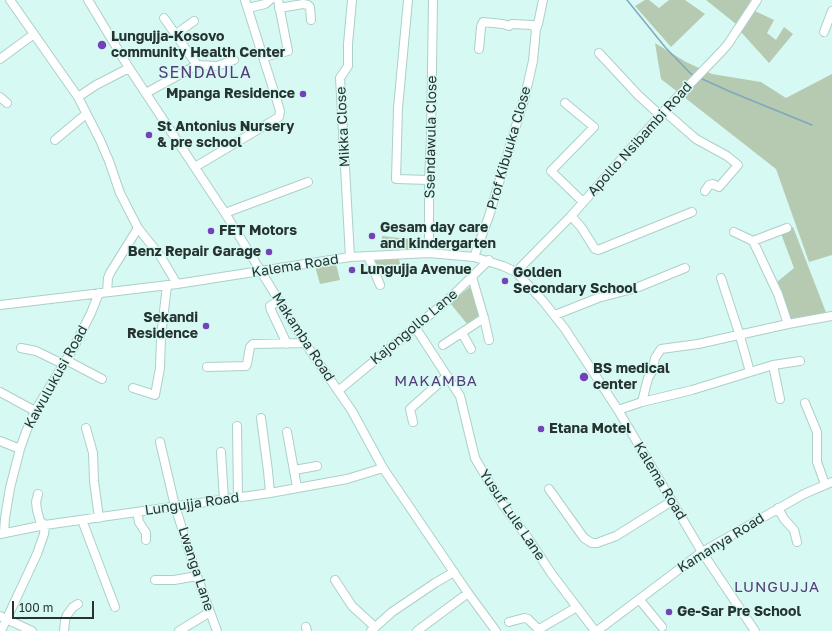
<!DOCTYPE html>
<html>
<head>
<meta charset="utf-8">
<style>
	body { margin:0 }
	#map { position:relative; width:832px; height:631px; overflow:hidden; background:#d6f9f3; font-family:"Golos Text",sans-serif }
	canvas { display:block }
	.scale { position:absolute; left:12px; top:601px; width:82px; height:18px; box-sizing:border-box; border:2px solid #263331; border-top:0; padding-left:5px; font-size:12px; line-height:14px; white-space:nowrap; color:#263331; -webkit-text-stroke:3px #d6f9f3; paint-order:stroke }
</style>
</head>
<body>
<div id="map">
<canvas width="832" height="631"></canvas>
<div class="scale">100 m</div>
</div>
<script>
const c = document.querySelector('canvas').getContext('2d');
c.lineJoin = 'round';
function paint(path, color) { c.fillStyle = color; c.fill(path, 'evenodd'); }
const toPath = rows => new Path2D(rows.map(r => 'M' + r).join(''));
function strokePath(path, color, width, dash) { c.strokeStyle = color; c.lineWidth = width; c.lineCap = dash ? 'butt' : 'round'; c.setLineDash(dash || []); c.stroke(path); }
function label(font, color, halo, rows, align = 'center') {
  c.font = font + ' "Golos Text",sans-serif'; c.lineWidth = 3; c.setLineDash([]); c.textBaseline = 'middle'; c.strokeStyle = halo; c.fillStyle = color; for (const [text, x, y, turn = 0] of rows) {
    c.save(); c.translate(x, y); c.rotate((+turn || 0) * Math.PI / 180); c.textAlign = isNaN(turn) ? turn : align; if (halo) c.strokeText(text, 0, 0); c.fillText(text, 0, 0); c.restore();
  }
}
paint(toPath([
	[645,0,649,0,659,8,669,0,685,0,705,14,671,47,635,6],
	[706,0,751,0,736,24],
	[755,11,774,20,767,33,776,40,784,27,793,34,769,63,741,32],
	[655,43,686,62,712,74,761,82,786,98,832,74,832,255,809,262,776,169,661,79],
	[793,227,827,315,792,322,777,282,794,268,780,231],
	[382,236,409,239,417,242,424,249,382,249],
	[399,259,400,264,382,274,373,260],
	[336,264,340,280,320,284,315,266],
	[471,286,480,318,468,325,450,303]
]), '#b5cab0');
strokePath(toPath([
	[627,0,665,47,691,74,694,75],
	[700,78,731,92,812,125]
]), '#7ea8bc', 1.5);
const minor = toPath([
	[10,0,78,97,100,140,109,161,120,193,138,228,110,273,108,278,107,292],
	[88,0,129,68,225,213,305,343,352,411,383,468,468,593,496,631],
	[245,0,263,57],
	[408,0,398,108,396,179,429,180],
	[248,8,265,4,270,0],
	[279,8,303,4,308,5,310,7,311,20],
	[164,18,197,65],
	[536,29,538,24,543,0],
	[824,32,832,11],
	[176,34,194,21],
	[599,53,638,95,660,115],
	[0,59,34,34],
	[146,93,197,65,217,66,234,60],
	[0,97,7,103],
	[78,97,96,85,129,68],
	[565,103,594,127,551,171,583,202],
	[664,111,696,139,727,156,738,165,719,187,713,184,709,185,705,191],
	[55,140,86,114],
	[195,167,279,117,280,111,278,104,263,57,288,51,278,0],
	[225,213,308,182],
	[571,216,581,227,595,249,598,250,692,212],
	[138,228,161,257,177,284],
	[787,228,753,241,778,294,788,324],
	[734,232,753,241],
	[429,253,429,180,431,138,433,0],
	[368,256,380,285],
	[350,257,340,78,348,66,348,44,352,0],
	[474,257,489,216,525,96,533,61,536,29,532,25,512,24,509,26,503,24,483,22,481,27,479,49],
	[516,272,571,216,664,111,722,51,728,44,757,0],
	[472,277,484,318,489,340],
	[721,278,740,336,750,372],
	[279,301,270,306,271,310,287,344],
	[0,305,177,284,350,257,429,253,474,257,503,266,516,272,543,301,565,329,618,410,702,552,755,631],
	[555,315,598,298,636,288,685,268],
	[415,327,460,396,475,458,479,465,503,505,528,538,551,573,595,631],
	[462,333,471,349],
	[443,345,484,318],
	[21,348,36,351,63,364],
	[66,360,102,379],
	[773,365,780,399],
	[207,367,246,366,247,364,250,347,253,344,305,343],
	[133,388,155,395,160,368,161,337,167,285],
	[338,391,449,299,489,260],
	[0,392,35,411],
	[642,402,648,378,653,370,655,358,661,349,698,344,788,324,832,316],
	[805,403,817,432,817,462,825,484],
	[618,410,642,402,692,390,773,365,800,361],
	[261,418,268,471,270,493],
	[413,422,410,409,447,376],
	[237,426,238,498],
	[86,428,93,453,94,481,99,518],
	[287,432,297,487],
	[0,441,20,449],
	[160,442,175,506,197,576,217,631],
	[221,452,224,500],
	[294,470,317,466],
	[549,489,584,538,592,543,597,543,616,536,672,501],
	[778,508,784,519,794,530,797,542],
	[137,512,139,522,146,533,146,540],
	[82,520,115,607],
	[4,533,5,518,10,488,20,449,26,432,35,411,74,347,91,313,99,293],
	[0,534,45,525,270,493,347,479,383,468],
	[155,580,174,580,197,576],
	[335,580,352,606,375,627],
	[639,599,662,627],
	[0,616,32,631],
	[509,622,524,618,528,619,537,628,541,628,577,607],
	[306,627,307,631],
	[1,631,37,554,44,534,45,525,40,521,37,510,36,502,38,494],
	[64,631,65,621,67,615,73,607,78,604],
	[179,631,210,612],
	[371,631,392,612,435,583,454,572],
	[417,631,468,593],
	[597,631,702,552,804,494,832,482]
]);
strokePath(minor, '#adcfca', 10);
strokePath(minor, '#fff', 8);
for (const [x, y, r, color] of [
	[102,45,5,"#7441b8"],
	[303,94,4,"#7441b8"],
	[149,135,4,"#7441b8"],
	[211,231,4,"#7441b8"],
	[372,236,4,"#7441b8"],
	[269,252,4,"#7441b8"],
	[352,270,4,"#7441b8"],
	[505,281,4,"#7441b8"],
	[206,326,4,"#7441b8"],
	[584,377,5,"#7441b8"],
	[541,429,4,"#7441b8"],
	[669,612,4,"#7441b8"]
]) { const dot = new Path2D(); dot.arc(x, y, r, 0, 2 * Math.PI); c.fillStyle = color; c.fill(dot); strokePath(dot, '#d6f9f3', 1.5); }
label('bold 14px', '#263331', '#d6f9f3', [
	["Lungujja-Kosovo",111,37],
	["community Health Center",111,53],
	["Mpanga Residence",295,94,"right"],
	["St Antonius Nursery",157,127],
	["& pre school",157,143],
	["Gesam day care",380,228],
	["and kindergarten",380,244],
	["FET Motors",219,231],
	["Benz Repair Garage",261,252,"right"],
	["Lungujja Avenue",360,270],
	["Golden",513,273],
	["Secondary School",513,289],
	["Sekandi",198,318,"right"],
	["Residence",198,334,"right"],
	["BS medical",593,369],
	["center",593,385],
	["Etana Motel",549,429],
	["Ge-Sar Pre School",677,612]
], 'left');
label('14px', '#263331', '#d6f9f3', [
	["Mikka Close",343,127,-93],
	["Ssendawula Close",431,137,-89],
	["Apollo Nsibambi Road",640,139,-48],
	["Prof Kibuuka Close",509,148,-74],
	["Kalema Road",295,266,-9],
	["Kajongollo Lane",414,327,-40],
	["Makamba Road",303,337,57],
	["Kawulukusi Road",56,377,-61],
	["Kalema Road",660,481,59],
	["Lungujja Road",192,504,-8],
	["Yusuf Lule Lane",512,515,56],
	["Kamanya Road",721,543,-32],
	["Lwanga Lane",196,569,72]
]);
c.letterSpacing = '1px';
label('15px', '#533c78', '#d6f9f3', [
	["MAKAMBA",436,381],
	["LUNGUJJA",777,587]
]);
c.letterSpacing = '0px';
c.letterSpacing = '1px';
label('16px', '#533c78', '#d6f9f3', [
	["SENDAULA",205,73]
]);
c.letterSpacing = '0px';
</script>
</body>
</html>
